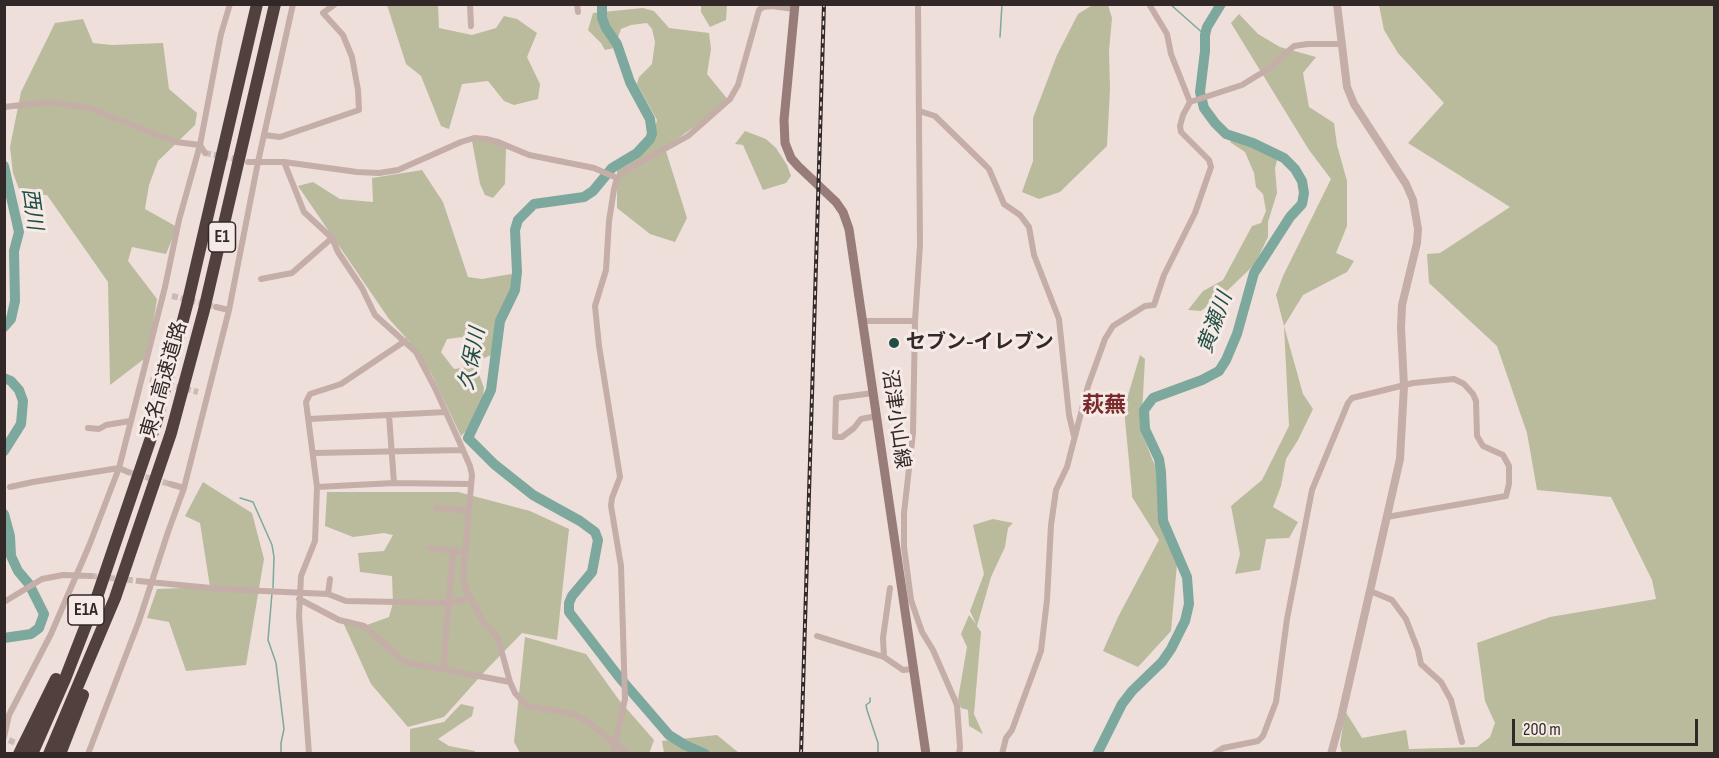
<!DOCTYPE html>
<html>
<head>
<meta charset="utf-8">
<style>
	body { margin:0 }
	#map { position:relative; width:1719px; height:758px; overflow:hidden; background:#eedfda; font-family:"Sofia Sans Condensed",sans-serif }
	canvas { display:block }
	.frame { position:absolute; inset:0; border:6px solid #322827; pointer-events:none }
	.scale { position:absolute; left:1512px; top:719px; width:186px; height:27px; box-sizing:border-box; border:3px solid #322827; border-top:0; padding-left:8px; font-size:18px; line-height:21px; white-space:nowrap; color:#322827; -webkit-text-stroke:4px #f6eae6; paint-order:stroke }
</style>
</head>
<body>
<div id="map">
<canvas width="1719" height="758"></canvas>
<div class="frame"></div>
<div class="scale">200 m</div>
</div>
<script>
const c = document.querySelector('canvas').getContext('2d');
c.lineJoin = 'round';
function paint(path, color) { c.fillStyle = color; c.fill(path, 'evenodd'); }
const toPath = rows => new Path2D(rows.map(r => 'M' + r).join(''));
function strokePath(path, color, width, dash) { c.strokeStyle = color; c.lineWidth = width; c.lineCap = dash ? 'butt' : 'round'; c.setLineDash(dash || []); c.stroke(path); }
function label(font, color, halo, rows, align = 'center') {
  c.font = font + ' "Sofia Sans Condensed","Noto Sans JP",sans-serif'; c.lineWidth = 6; c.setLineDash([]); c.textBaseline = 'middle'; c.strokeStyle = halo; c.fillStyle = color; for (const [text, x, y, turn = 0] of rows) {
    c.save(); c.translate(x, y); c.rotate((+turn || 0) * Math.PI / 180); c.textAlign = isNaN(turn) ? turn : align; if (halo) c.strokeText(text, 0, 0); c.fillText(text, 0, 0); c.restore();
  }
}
paint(toPath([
	[1094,4,1108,5,1112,18,1109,51,1110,89,1107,146,1060,192,1039,199,1022,192,1033,161,1033,118,1057,55,1078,14],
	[387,5,438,5,439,28,472,35,496,28,504,16,517,19,537,33,527,57,540,84,538,99,514,105,504,101,488,81,462,84,449,129,441,126,421,76,406,64],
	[701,5,727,5,726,20,710,27,701,12],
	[1379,5,1714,5,1714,753,1342,754,1340,745,1345,711,1362,738,1406,730,1409,749,1477,747,1490,737,1495,723,1485,701,1477,643,1550,617,1656,599,1652,580,1611,497,1537,490,1527,433,1497,346,1429,283,1427,254,1440,253,1510,207,1408,143,1444,103,1398,53,1384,30],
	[643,8,654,11,669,28,709,33,711,49,707,74,729,101,665,148,687,218,675,242,650,234,617,208,617,170,653,136,657,120,637,84,639,77,652,64,655,42,652,29,647,23,631,25,621,29,614,48,605,50,601,43,588,30,593,13],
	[1239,14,1258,34,1280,47,1316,57,1303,73,1309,107,1334,123,1337,145,1347,181,1347,226,1336,253,1354,261,1347,272,1303,295,1284,326,1303,394,1313,409,1298,440,1286,459,1281,486,1273,507,1298,522,1289,538,1266,539,1260,570,1235,574,1240,554,1231,506,1262,480,1289,426,1284,326,1276,295,1283,276,1331,179,1309,150,1231,23],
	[83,19,93,43,112,45,163,43,169,89,197,113,195,125,158,161,149,185,145,209,177,227,166,254,132,247,128,261,157,299,148,356,110,385,108,282,47,195,29,195,19,189,13,173,10,147,21,92,55,23],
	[745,131,766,139,776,148,787,165,791,176,786,183,763,190,743,145,735,144],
	[1235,137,1257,145,1275,155,1277,161,1275,168,1277,193,1268,222,1268,237,1255,264,1228,290,1201,311,1188,310,1203,291,1223,280,1252,226,1261,223,1266,211,1263,194,1256,187,1254,173,1245,152,1230,142],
	[486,139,506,148,505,184,493,198,485,195,480,184,472,141],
	[422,170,443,202,468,277,482,279,511,274,516,282,493,354,482,359,463,337,447,339,441,352,454,369,476,366,484,388,480,418,461,436,432,375,408,340,389,319,298,186,313,182,340,199,373,202,372,178],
	[1140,355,1145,359,1141,431,1157,471,1163,513,1178,553,1171,631,1138,667,1103,651,1118,617,1159,540,1132,497,1132,493,1124,409],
	[203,482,252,513,264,559,246,665,186,671,169,622,147,618,157,589,210,587,200,523,185,516],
	[327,492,458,492,530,511,569,529,557,640,522,633,487,669,444,717,408,727,371,684,341,618,364,626,389,617,393,603,392,576,360,572,358,553,384,551,393,535,384,533,353,537,325,526],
	[993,519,1013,523,1008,528,1005,547,991,577,977,626,981,632,974,714,983,734,969,726,968,710,961,708,958,699,967,647,961,634,969,615,976,624,970,611,984,574,973,525],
	[525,637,586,654,619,700,654,740,649,754,520,753,514,742],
	[461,704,474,707,472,716,438,739,449,746,475,751,475,753,410,753,410,729,444,722],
	[717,735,739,753,664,753,662,741]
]), '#b9bb9c');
strokePath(toPath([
	[1170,4,1205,35],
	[1000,37,1002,4],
	[240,498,253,502,272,545,274,557,273,588],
	[272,593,268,640,276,663,284,729,281,743,281,754],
	[870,698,870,702,866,705,867,710,878,743,878,754]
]), '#7da89d', 1.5);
strokePath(toPath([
	[602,4,602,18,606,28,617,44,630,82,650,119,652,134,650,139,637,153,612,168,593,191,584,197,534,204,518,220,515,230,517,272,515,290,500,321,491,390,468,438,494,464,533,495,580,521,595,532,598,540,592,572,572,596,569,603,569,612,619,677,669,735,685,745,705,754],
	[4,166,19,232,14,251,15,301,11,319,4,327],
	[4,378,11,381,19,390,23,401,21,424,4,451],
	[4,514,10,536,11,556,18,571,29,584,44,614,39,628,31,634,4,638],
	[1097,754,1122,704,1132,691,1162,662,1171,649,1185,621,1189,604,1187,577,1163,521,1161,472,1159,459,1145,429,1144,410,1153,398,1202,380,1219,371,1226,360,1237,334,1254,273,1290,217,1302,204,1304,193,1302,181,1295,169,1284,158,1253,143,1226,134,1215,123,1204,108,1200,92,1205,51,1205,35,1207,27,1221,4]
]), '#7da89d', 10);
strokePath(toPath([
	[205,153,240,160],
	[172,296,216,307],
	[150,380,198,392],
	[128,472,170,484],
	[91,576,139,581],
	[9,740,23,747]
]), '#c8bab6', 6, [6, 3]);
strokePath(toPath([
	[470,4,471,26],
	[577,4,578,12],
	[918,4,920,245,915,321,913,433,904,513,904,547,911,600,922,632,933,650,957,705,960,747,959,754],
	[1149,4,1167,34,1171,54,1190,102],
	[4,107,50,102,89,108,176,142,200,145,205,153],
	[919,111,935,116,982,162,989,169,1004,204,1020,215,1029,227,1034,255,1059,319,1069,415,1074,436],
	[264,135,280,137,359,110,358,90,352,57,343,35,323,13,335,4],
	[248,162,284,162,357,172,379,173,398,170,461,142,474,138,486,139,498,142,529,155,594,168,617,178],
	[284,162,304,212,332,238,338,252,362,288,375,315,416,352,435,388,463,450,470,466,472,475,463,577,466,590,483,621,498,638,510,682],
	[261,279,292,273,332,238],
	[216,307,229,310],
	[863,321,915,321],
	[873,393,836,398,835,437,842,437,854,428,861,419,877,416],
	[389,415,394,483],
	[309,419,446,412],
	[88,428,99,429,106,425,130,421],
	[313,453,463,450],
	[170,484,184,488],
	[10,487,33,482,119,468,128,472],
	[317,487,394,483,470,484],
	[436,508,468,511],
	[430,548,465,552],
	[139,581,221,589,328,594,346,601,450,603,471,598],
	[1370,591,1392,600,1406,619,1418,650,1421,664,1441,682,1451,700,1462,742],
	[328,594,330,579],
	[299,599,339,620,364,626,405,662,510,682,515,693,527,706,574,714,588,722,628,754],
	[4,602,42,579,63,575,91,576],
	[817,636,884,657,903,670,913,669],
	[884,657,883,638,890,588],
	[443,669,453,551],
	[4,737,9,715,51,634,89,546,119,468,165,287,179,220,200,145,221,34,230,4],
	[88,754,139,621,168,532,184,488,229,310,258,162,293,4],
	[309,754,299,616,301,576,315,541,317,487,306,402,310,394,341,384,405,341],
	[613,754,625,699,621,566,611,506,612,498,620,477,599,346,595,306,606,270,609,221,614,189,617,178,623,172,688,136,730,99,738,85,759,10,763,7,772,6,794,9],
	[1002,754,1006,738,1012,730,1041,651,1047,600,1051,525,1056,490,1067,467,1088,386,1105,339,1113,326,1145,306,1154,305,1164,275,1195,213,1211,167,1209,160,1181,132,1180,126,1183,115,1190,102,1242,85,1268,69,1294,46,1308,44,1341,44],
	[1214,754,1223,748,1258,741,1263,736,1276,702,1287,619,1312,490,1348,403,1352,398,1413,383,1454,379,1464,384,1473,394,1476,401,1477,436,1483,446,1503,455,1509,466,1509,484,1506,496,1387,517]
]), '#c5ada8', 6);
strokePath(toPath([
	[1331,754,1341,718,1400,459,1404,386,1401,328,1402,305,1417,243,1418,229,1413,200,1406,184,1354,104,1347,87,1337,4]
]), '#c5ada8', 8);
strokePath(toPath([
	[795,4,784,120,785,143,791,158,798,166,836,202,843,212,849,229,926,754]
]), '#987c7a', 9);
strokePath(toPath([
	[19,754,56,679],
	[32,754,65,679,98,594,156,423,187,305,257,4],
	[49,754,115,598,171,433,204,310,275,4],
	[60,754,83,695]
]), '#52403f', 12);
const rail = toPath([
	[801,754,824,4]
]);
strokePath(rail, '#322827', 4);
strokePath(rail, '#f6eae6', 1.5, [4.5]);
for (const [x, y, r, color] of [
	[894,343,6,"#224f45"]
]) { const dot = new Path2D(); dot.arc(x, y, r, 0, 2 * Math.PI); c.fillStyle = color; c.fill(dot); strokePath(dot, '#f6eae6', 2); }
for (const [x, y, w] of [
	[222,237,27],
	[86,610,36]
]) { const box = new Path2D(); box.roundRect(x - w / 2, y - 15, w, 30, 4.5); c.fillStyle = '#f6eae6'; c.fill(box); strokePath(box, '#322827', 1.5); }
label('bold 18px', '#322827', null, [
	["E1",222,237],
	["E1A",86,610]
]);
label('bold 20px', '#322827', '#f6eae6', [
	["セブン-イレブン",906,343]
], 'left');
label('20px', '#322827', '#f6eae6', [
	["東名高速道路",165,380,-74],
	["沼津小山線",895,419,82]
]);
label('italic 21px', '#224f45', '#f6eae6', [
	["西川",31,209,82],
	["黄瀬川",1216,323,-70],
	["久保川",473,359,-79]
]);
label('bold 22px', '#782a2d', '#f6eae6', [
	["萩蕪",1104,406]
]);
</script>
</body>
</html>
